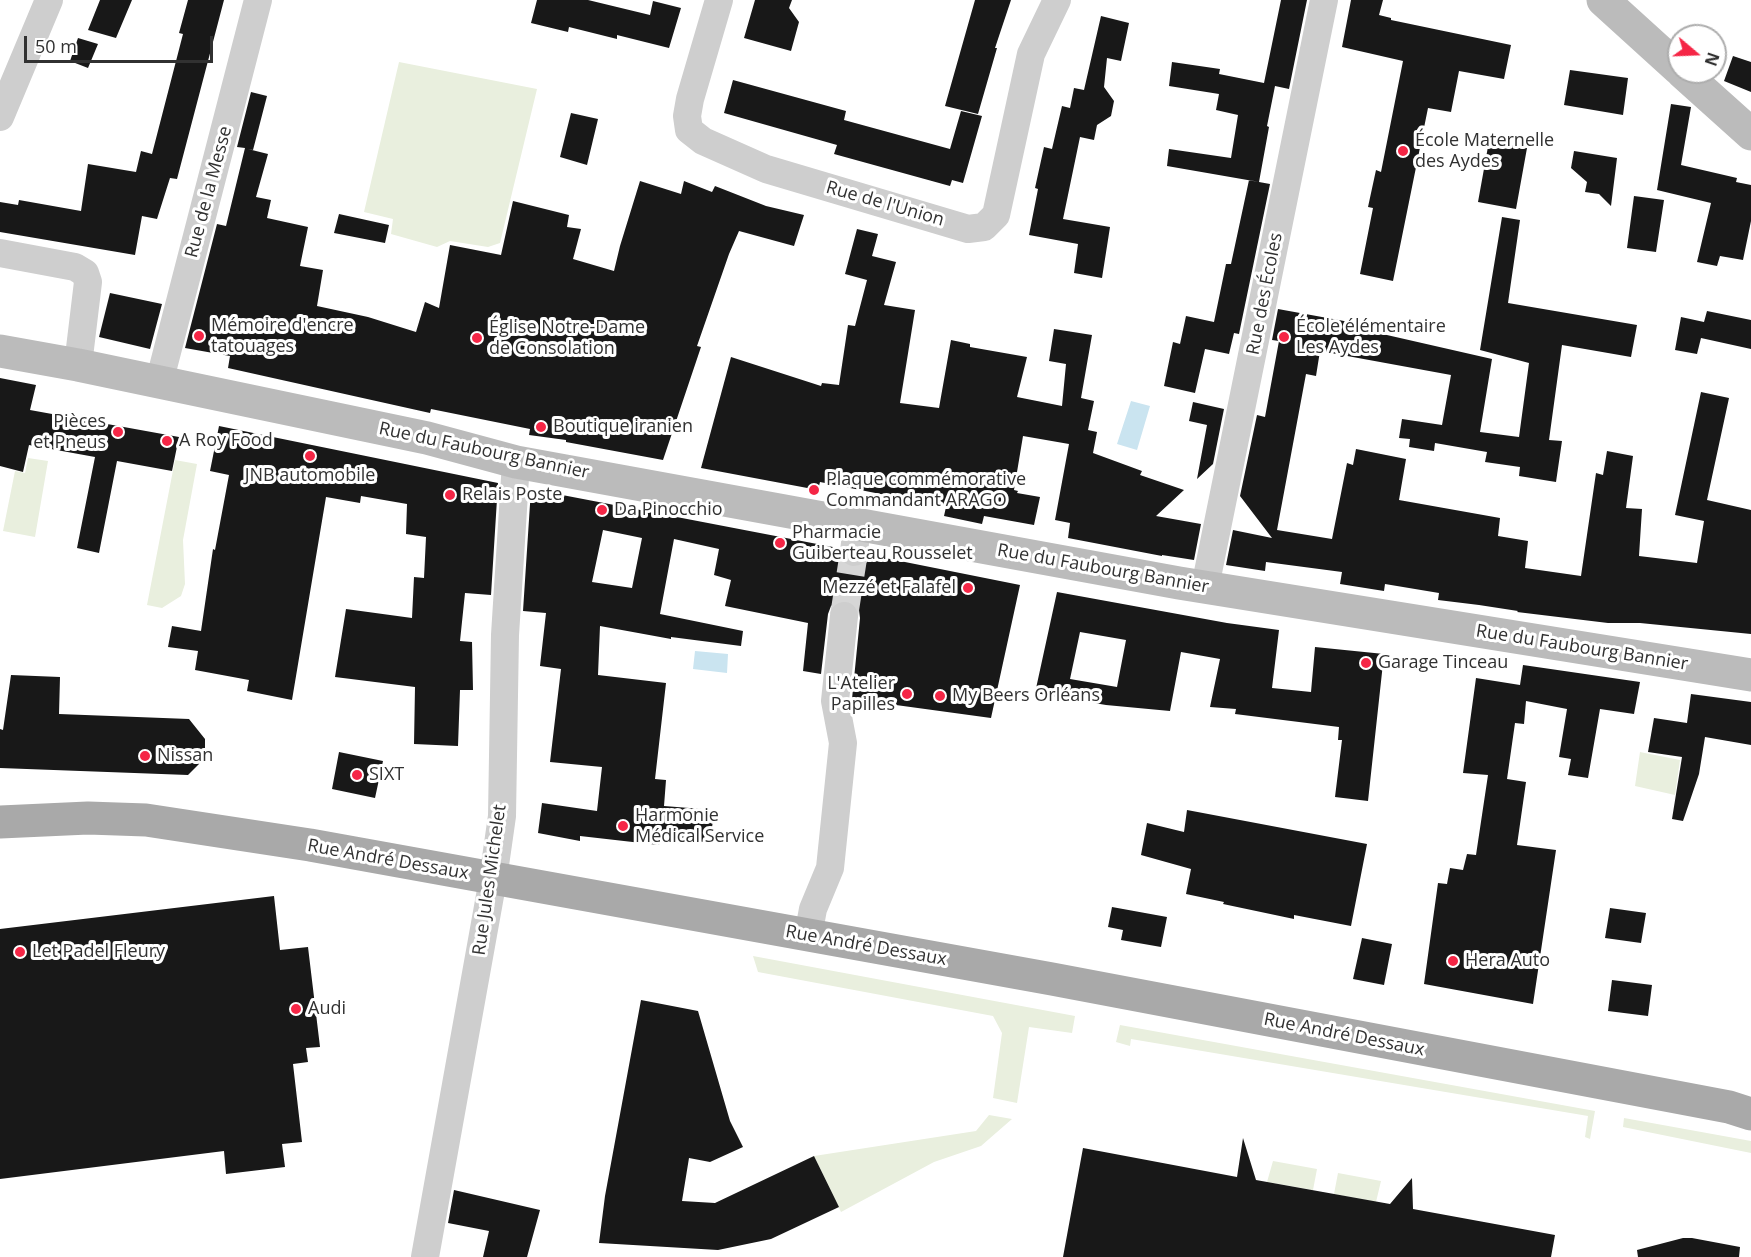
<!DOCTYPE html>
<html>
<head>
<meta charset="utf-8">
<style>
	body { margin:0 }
	#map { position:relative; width:1751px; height:1257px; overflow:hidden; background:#fff; font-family:"Open Sans",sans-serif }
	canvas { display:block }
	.north { position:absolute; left:1667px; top:24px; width:60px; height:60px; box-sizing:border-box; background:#fff; border:2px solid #adadad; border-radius:50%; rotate:109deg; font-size:16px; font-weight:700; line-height:24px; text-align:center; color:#313131 }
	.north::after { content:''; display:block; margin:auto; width:21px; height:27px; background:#f52646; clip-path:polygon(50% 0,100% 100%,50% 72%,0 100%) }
	.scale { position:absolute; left:24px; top:36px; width:189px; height:27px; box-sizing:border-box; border:3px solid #313131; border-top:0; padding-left:8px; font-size:18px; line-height:21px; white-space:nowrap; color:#313131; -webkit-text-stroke:4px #fff; paint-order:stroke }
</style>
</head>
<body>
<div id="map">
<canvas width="1751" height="1257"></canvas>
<div class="north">N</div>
<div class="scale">50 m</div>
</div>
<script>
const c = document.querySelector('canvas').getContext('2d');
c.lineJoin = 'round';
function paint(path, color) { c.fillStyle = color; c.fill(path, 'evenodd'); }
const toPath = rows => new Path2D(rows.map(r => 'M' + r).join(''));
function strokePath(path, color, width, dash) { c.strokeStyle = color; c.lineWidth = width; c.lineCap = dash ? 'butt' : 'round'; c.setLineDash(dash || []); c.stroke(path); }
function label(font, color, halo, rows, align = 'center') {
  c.font = font + ' "Open Sans",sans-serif'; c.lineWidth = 6; c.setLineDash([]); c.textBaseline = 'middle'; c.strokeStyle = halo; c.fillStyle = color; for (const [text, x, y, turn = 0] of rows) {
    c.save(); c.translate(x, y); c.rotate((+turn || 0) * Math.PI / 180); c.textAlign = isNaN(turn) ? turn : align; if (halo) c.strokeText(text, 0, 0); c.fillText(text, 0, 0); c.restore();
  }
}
paint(toPath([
	[399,62,537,89,500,243,488,247,450,241,437,247,391,234,393,219,364,212],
	[28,458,48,461,35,537,3,531,15,471,25,473],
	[175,460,197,464,183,540,185,584,181,596,162,608,147,605],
	[1640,752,1680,760,1675,795,1635,786],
	[753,956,1075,1016,1072,1033,1029,1027,1017,1103,993,1098,1002,1033,993,1016,758,972],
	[1120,1025,1595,1111,1590,1139,1585,1137,1588,1116,1131,1039,1130,1046,1116,1042],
	[989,1115,1012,1119,981,1146,934,1162,841,1212,814,1156,976,1131],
	[1624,1118,1751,1141,1751,1153,1623,1127],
	[1273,1161,1317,1169,1313,1190,1267,1182],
	[1338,1173,1381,1181,1376,1202,1334,1194]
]), '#e9efde');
paint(toPath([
	[1131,401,1150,406,1137,450,1117,444],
	[695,651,728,654,727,673,693,669]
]), '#cae4f0');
paint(toPath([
	[100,0,132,0,116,38,88,30],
	[188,0,224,0,177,179,170,178,157,219,142,216,135,255,0,232,0,202,18,205,19,200,81,211,88,164,136,172,141,151,152,154,183,34,179,33],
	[537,0,588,0,650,15,653,1,681,8,669,48,617,35,617,39,569,27,568,32,531,23],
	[755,0,792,0,789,8,799,22,791,51,744,38],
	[975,0,1011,0,995,48,997,48,978,114,945,106],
	[1281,0,1307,0,1289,89,1275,86,1267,126,1269,127,1259,182,1270,184,1239,334,1234,333,1229,354,1205,349,1195,393,1164,386,1173,342,1180,344,1186,316,1214,322,1226,264,1231,264,1249,180,1259,182,1167,166,1169,149,1231,158,1238,115,1216,110,1219,94,1169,86,1172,62,1220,69,1219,74,1264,83],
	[1351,0,1383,0,1379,15,1391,18,1391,20,1511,45,1504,79,1459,71,1451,112,1428,108,1393,281,1360,274,1373,208,1368,207,1376,170,1381,172,1403,61,1342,47],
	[1101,16,1129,23,1121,61,1107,58,1104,87,1114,101,1111,116,1097,125,1094,140,1080,137,1063,219,1110,227,1102,278,1074,273,1078,244,1029,235,1038,189,1035,188,1044,147,1052,149,1062,106,1070,108,1074,88,1084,90],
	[78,38,98,44,88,68,70,61],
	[1733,56,1751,62,1751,92,1724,81],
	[1570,70,1628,78,1623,115,1564,105],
	[733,80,846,111,844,120,950,149,961,111,982,116,963,183,952,180,950,186,834,154,837,145,724,113],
	[251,92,267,96,253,150,248,149,268,154,256,197,271,200,267,218,308,227,300,266,323,270,317,306,368,317,416,332,425,302,439,308,450,245,501,255,513,201,569,215,567,227,581,229,573,259,614,271,620,246,640,181,681,194,684,181,712,192,715,186,766,206,804,215,794,246,739,231,729,254,697,346,701,347,663,460,566,442,566,440,529,435,530,429,431,409,430,413,228,368,230,356,185,348,217,224,226,226,245,148,237,147],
	[1671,104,1691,107,1681,165,1737,178,1736,182,1751,185,1751,221,1743,260,1720,256,1717,266,1697,262,1711,203,1657,190],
	[571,113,598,119,587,165,560,157],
	[1489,141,1527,148,1516,209,1478,202],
	[1574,151,1617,158,1611,206,1599,194,1585,192,1587,182,1571,168],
	[1634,196,1664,200,1656,252,1627,248],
	[339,214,389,225,385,243,334,233],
	[1502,217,1520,220,1508,303,1637,325,1631,357,1562,345,1549,440,1562,441,1556,482,1519,476,1520,467,1485,462,1487,452,1435,443,1434,451,1409,447,1410,439,1399,438,1402,419,1442,425,1451,375,1320,351,1316,376,1306,374,1277,530,1332,539,1347,463,1353,465,1356,449,1406,459,1399,500,1500,518,1498,536,1528,541,1525,568,1581,576,1596,473,1603,475,1607,451,1633,456,1626,508,1642,509,1639,556,1697,563,1704,521,1675,515,1701,392,1729,398,1707,500,1751,510,1751,634,1640,623,1608,623,1517,612,1518,611,1479,605,1438,600,1439,593,1385,584,1384,591,1340,584,1342,572,1266,562,1265,571,1226,565,1233,530,1272,538,1240,496,1257,415,1265,417,1279,341,1272,340,1278,309,1366,325,1365,330,1492,359,1480,432,1519,437,1529,363,1480,350],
	[857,229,878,234,872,256,896,262,884,305,915,310,900,403,939,408,951,340,970,344,970,347,1027,357,1017,397,1062,406,1066,364,1049,361,1054,329,1092,335,1081,398,1094,401,1088,430,1097,432,1093,453,1142,471,1140,475,1184,490,1156,516,1201,524,1194,560,1162,555,1162,556,1068,538,1070,523,1055,520,1069,444,1023,436,1014,490,1018,491,1017,493,1040,497,1034,525,984,516,982,524,944,516,946,507,820,482,818,490,701,468,731,357,821,386,822,383,839,385,848,325,855,326,867,280,845,274],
	[110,293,162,304,150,349,99,337],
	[1707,311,1751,320,1751,349,1701,338,1697,354,1675,350,1681,317,1704,322],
	[0,378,36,385,30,410,179,437,172,471,117,461,99,553,77,548,95,457,29,445,23,472,0,466],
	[1193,402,1224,409,1213,464,1197,479,1207,425,1189,421],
	[219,426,498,483,491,595,465,593,460,641,472,642,473,690,460,690,458,746,414,744,415,687,335,677,346,609,412,618,414,577,424,578,426,537,406,534,407,504,361,496,360,503,326,497,292,700,247,691,249,680,195,670,198,651,168,647,172,626,201,631,213,549,215,550,229,475,210,471],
	[531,489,838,548,839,559,844,565,852,568,861,567,867,562,870,555,1020,585,991,718,852,699,860,618,859,610,854,603,845,600,838,601,831,606,828,614,821,674,803,671,808,623,725,606,731,580,714,575,719,549,674,539,660,614,743,631,741,646,671,637,671,639,600,626,598,675,666,683,655,779,666,780,664,806,702,809,702,811,714,813,710,842,683,841,683,844,660,841,659,845,580,836,580,841,538,833,542,803,597,811,602,767,550,762,561,669,540,666,546,613,523,611],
	[603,530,642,538,632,588,592,582],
	[1057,592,1227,623,1279,630,1272,688,1311,692,1315,647,1384,654,1368,801,1335,797,1342,740,1338,740,1339,727,1235,714,1236,709,1210,707,1220,659,1181,652,1170,711,1106,705,1035,693],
	[1080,632,1126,640,1117,687,1070,679],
	[1523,665,1640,682,1634,714,1600,709,1588,778,1568,775,1571,759,1559,757,1567,709,1526,701,1524,724,1515,723,1507,779,1526,782,1517,845,1556,850,1533,1004,1424,984,1438,883,1447,884,1450,868,1463,870,1467,854,1476,855,1488,775,1463,773,1476,678,1520,685],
	[11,675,60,677,59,714,189,719,205,739,205,758,188,775,0,768,0,729,3,730],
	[1691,694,1751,702,1751,745,1705,737,1699,774,1683,821,1672,819,1682,757,1648,752,1654,718,1687,723],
	[339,752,383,761,375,798,332,789],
	[1187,810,1367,844,1351,926,1294,915,1294,919,1223,904,1224,902,1186,894,1191,869,1141,855,1147,823,1184,832],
	[274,896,280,950,308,947,320,1047,306,1048,308,1062,293,1064,302,1142,282,1144,285,1167,226,1174,224,1151,0,1179,0,929],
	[1112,907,1167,917,1161,947,1121,940,1123,930,1108,927],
	[1610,908,1646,913,1641,943,1605,938],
	[1362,938,1392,944,1384,985,1353,979],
	[1612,980,1652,985,1648,1016,1608,1011],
	[641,1000,698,1011,730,1121,743,1147,710,1162,689,1158,682,1201,715,1203,814,1156,839,1207,771,1239,718,1250,599,1243,605,1196],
	[1243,1138,1256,1180,1390,1204,1412,1178,1413,1209,1555,1235,1551,1257,1063,1257,1083,1148,1237,1177],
	[454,1190,540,1210,527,1257,483,1257,489,1231,448,1223],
	[1683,1238,1692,1238,1740,1247,1739,1257,1638,1257,1637,1250]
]), '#181818');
strokePath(toPath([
	[844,616,854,552]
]), '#d6d6d6', 28, [28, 14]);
strokePath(toPath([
	[719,0,690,99,687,116,689,130,703,141,766,169,968,229,984,227,996,215,1031,54,1057,0],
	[0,117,49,0],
	[0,253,75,267,85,273,88,282,78,365],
	[159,383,258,0],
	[854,552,857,525],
	[1205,587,1324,0],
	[808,936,813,909,830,868,843,743,835,701,844,616],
	[425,1257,493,879,502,816,505,635,516,462]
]), '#cecece', 28);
strokePath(toPath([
	[1603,0,1679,69],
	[1682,72,1751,134],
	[0,351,78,365,427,438,516,462,1179,583,1751,675]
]), '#bbb', 33);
strokePath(toPath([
	[0,822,88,818,146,820,310,845,1052,979,1729,1107,1751,1114]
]), '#a9a9a9', 33);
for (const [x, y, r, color] of [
	[1403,151,6,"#f52646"],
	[199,336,6,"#f52646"],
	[1284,337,6,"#f52646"],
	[477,338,6,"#f52646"],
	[541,427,6,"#f52646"],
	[118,432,6,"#f52646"],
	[167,441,6,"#f52646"],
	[310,456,6,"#f52646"],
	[814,490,6,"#f52646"],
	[450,495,6,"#f52646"],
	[602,510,6,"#f52646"],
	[780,543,6,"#f52646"],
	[968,588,6,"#f52646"],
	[1366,663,6,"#f52646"],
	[907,694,6,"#f52646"],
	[940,696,6,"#f52646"],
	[145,756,6,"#f52646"],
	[357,775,6,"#f52646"],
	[623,826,6,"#f52646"],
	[20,952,6,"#f52646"],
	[1453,961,6,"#f52646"],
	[296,1009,6,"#f52646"]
]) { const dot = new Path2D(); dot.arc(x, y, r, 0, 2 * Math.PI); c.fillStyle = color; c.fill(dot); strokePath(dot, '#fff', 2); }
label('18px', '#313131', '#fff', [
	["École Maternelle",1415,141],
	["des Aydes",1415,162],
	["Mémoire d'encre",211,326],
	["tatouages",211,347],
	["École élémentaire",1296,327],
	["Les Aydes",1296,348],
	["Église Notre-Dame",489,328],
	["de Consolation",489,349],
	["Pièces",106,422,"right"],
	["et Pneus",106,443,"right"],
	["Boutique iranien",553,427],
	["A Roy Food",179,441],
	["JNB automobile",310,476,"center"],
	["Plaque commémorative",826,480],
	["Commandant ARAGO",826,501],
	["Relais Poste",462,495],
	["Da Pinocchio",614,510],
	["Pharmacie",792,533],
	["Guiberteau Rousselet",792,554],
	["Mezzé et Falafel",956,588,"right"],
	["Garage Tinceau",1378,663],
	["L'Atelier",895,684,"right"],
	["Papilles",895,705,"right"],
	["My Beers Orléans",952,696],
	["Nissan",157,756],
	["SIXT",369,775],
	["Harmonie",635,816],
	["Médical Service",635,837],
	["Let Padel Fleury",32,952],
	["Hera Auto",1465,961],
	["Audi",308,1009]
], 'left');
label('18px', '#313131', '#fff', [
	["Rue de la Messe",209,192,-75],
	["Rue de l'Union",885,204,16],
	["Rue des Écoles",1265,294,-79],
	["Rue du Faubourg Bannier",484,451,12],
	["Rue du Faubourg Bannier",1103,569,10],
	["Rue du Faubourg Bannier",1582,648,9],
	["Rue André Dessaux",388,860,10],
	["Rue Jules Michelet",490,880,-82],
	["Rue André Dessaux",866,946,10],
	["Rue André Dessaux",1344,1035,11]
]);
</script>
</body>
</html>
